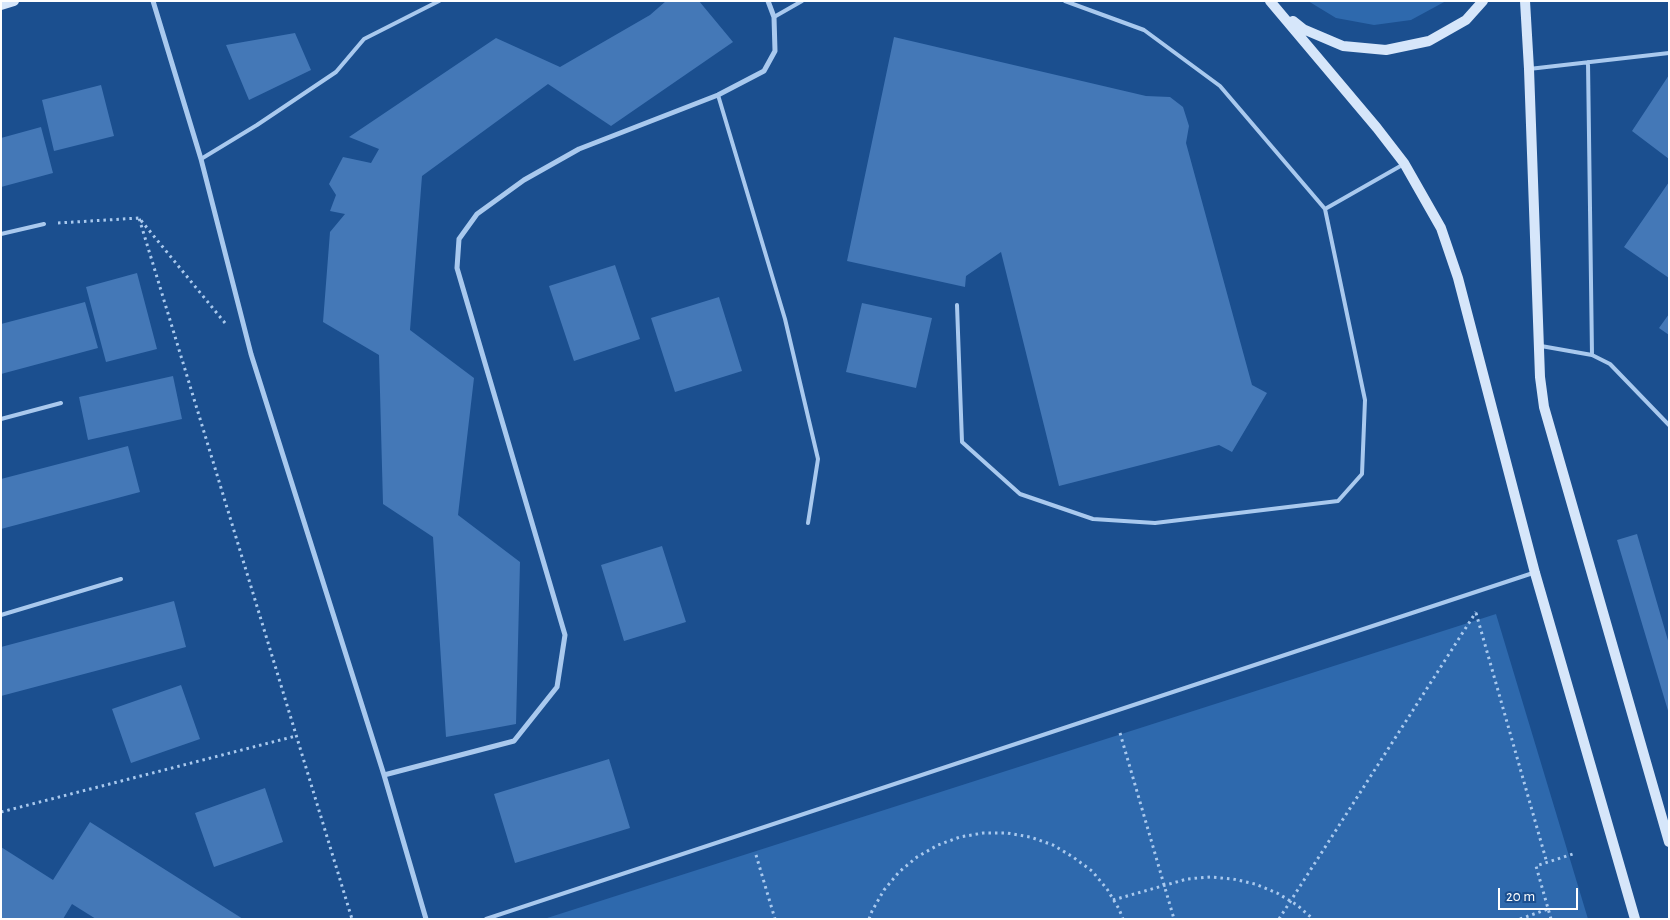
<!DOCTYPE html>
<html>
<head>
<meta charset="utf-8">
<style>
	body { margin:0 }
	#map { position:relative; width:1670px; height:920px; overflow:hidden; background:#1b4f8f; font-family:"Alegreya Sans",sans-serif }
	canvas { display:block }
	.frame { position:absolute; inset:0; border:2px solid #fff; pointer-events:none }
	.scale { position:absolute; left:1498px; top:888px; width:80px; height:22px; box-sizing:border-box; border:2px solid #fff; border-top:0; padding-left:6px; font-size:15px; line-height:18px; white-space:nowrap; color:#fff; -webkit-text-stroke:4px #1b4f8f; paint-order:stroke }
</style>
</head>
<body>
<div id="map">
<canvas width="1670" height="920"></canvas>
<div class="frame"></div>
<div class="scale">20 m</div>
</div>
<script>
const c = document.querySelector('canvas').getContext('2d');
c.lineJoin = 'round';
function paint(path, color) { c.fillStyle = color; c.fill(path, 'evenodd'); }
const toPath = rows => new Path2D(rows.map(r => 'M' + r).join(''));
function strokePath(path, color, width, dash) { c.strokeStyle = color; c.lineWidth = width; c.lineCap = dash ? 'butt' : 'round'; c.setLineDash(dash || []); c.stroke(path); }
paint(toPath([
	[1308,1,1446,1,1411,20,1374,25,1336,18],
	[1496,614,1588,919,544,919]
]), '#2e69ad');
paint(toPath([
	[666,1,699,1,733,42,611,126,548,84,422,176,410,330,474,378,458,515,520,562,516,724,446,737,433,537,383,504,379,355,323,322,330,232,345,214,330,211,336,195,329,184,343,157,371,163,379,149,349,137,496,38,560,67,650,15],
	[295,33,311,70,249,100,226,45],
	[894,37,1146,96,1170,97,1183,107,1189,126,1186,143,1252,385,1267,393,1232,452,1219,445,1059,486,1001,252,966,276,965,287,847,261],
	[1669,75,1669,159,1632,131],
	[101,85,114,136,54,151,42,100],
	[41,127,53,173,1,187,1,138],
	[1669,182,1669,278,1624,247],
	[615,265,640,339,574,361,549,286],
	[137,273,157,349,106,362,86,287],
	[719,297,742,371,675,392,651,318],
	[85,302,98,348,1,374,1,324],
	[862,303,932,318,916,388,846,372],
	[1669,314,1669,335,1659,328],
	[173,376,182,419,88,440,79,397],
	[128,446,140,492,1,529,1,479],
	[1637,534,1669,644,1669,714,1617,540],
	[662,546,686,622,624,641,601,565],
	[174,601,186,647,1,696,1,647],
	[181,685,200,739,131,763,112,709],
	[609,759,630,828,515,863,494,794],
	[265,788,283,842,214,867,195,813],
	[90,822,243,919,96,919,72,904,63,919,1,919,1,847,53,880]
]), '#4478b7');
strokePath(toPath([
	[58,223,139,218],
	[225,323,139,218,352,919],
	[1476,613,1547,863],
	[1120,733,1174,919],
	[1,812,296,736],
	[756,855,775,919],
	[1113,900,1187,879,1210,877,1233,879,1255,884,1277,893,1297,905,1313,919],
	[869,919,872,911,884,890,899,872,917,857,938,845,960,837,983,833,1007,833,1030,837,1053,845,1073,857,1092,871,1107,889,1119,909,1123,919],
	[1279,919,1476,612],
	[1520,919,1548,909],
	[1551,919,1536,866,1576,853]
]), '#a9c9ee', 3, [2.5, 4]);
strokePath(toPath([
	[774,17,802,1],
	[1588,62,1592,355],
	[1529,69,1669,53],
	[718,95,785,319,818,459,808,523],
	[201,159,257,125,336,72,364,39,439,1],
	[1325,209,1404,164],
	[1,234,44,224],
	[957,305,962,442,1020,494,1093,519,1155,523,1338,501,1362,474,1365,400,1325,209,1220,86,1144,30,1065,1],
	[1541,346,1592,355,1610,364,1669,425],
	[1,419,61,403],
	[1,615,121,579],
	[486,919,1533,573]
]), '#a9c9ee', 4);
strokePath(toPath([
	[153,1,201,159,251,354,384,775,426,919],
	[384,775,514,741,557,687,565,635,457,268,459,239,477,214,524,180,579,149,718,95,764,71,775,51,774,17,768,1]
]), '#a9c9ee', 5);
strokePath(toPath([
	[1270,1,1377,128,1404,163,1441,228,1458,278,1535,573,1635,919],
	[1525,1,1529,69,1540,377,1544,407,1669,842],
	[1,5,14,1],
	[1293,21,1303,29,1343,46,1386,50,1429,41,1466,20,1483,1]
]), '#d6e6fa', 10);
</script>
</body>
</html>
